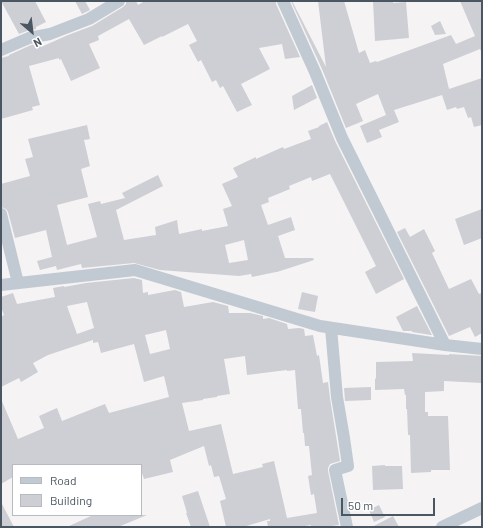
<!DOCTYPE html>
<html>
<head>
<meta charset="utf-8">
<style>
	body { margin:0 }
	#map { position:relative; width:483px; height:528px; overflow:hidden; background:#f5f3f3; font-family:Barlow,sans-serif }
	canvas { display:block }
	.frame { position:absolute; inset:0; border:2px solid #4a5661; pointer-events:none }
	.legend { position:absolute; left:12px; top:464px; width:130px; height:52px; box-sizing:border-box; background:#fff; border:1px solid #b7bbc0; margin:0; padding:5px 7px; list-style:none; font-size:12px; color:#4a5661 }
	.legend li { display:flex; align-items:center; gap:8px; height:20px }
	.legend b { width:20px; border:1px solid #b7bbc0 }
	.north { position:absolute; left:12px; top:12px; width:40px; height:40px; -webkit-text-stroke:3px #fff; paint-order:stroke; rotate:152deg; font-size:11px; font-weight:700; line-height:16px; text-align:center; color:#4a5661 }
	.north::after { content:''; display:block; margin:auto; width:14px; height:18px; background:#4a5661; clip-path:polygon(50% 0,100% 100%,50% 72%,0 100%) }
	.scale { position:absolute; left:341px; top:498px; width:94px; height:18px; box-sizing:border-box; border:2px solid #4a5661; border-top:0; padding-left:5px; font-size:12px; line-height:14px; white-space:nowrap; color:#4a5661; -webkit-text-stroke:3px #fff; paint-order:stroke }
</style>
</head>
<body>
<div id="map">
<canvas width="483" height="528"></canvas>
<div class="frame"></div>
<ul class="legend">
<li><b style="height:5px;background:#c1cad2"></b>Road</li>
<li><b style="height:11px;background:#cdcfd5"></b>Building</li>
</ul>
<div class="north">N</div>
<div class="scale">50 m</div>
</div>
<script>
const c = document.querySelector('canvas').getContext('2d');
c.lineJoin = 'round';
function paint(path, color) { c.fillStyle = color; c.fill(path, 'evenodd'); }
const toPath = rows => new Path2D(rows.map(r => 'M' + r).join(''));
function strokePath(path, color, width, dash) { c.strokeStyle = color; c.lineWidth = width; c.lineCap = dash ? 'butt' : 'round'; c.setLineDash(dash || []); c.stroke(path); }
paint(toPath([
	[1,1,35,1,46,22,36,27,36,29,27,31,19,34],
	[75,1,85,1,90,10,82,14],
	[126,1,136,1,138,5,145,1,276,1,276,4,300,57,285,59,282,44,259,48,270,69,241,84,252,105,237,112,223,86,220,88,216,80,212,82,201,60,198,62,189,45,197,41,188,24,162,37,162,36,144,45,129,19,98,36,99,40,89,44,100,68,71,81,61,59,59,60,59,58,29,66,40,105,32,107,33,110,1,119,1,58,9,56,9,55,31,45,40,44,41,47,68,35,92,26,123,7,126,4],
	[291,1,292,1,326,67,318,1,344,1,359,53,365,50,370,63,376,61,377,62,451,35,456,44,475,36,460,1,482,1,482,53,480,49,443,64,449,89,482,78,482,125,474,127,471,117,468,118,464,107,457,109,456,107,447,110,442,95,394,110,399,122,379,130,382,137,367,143,360,126,386,115,378,94,356,104,363,121,346,128,322,69],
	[373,1,393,1,393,3,406,2,409,38,375,41],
	[440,21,446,34,435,35,431,26],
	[312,85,317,98,294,110,292,96],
	[327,122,335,141,404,279,376,294,365,272,376,266,330,174,312,181,311,177,289,186,290,189,268,198,269,202,261,205,268,225,291,217,295,230,278,236,285,258,313,258,314,260,277,272,276,272,252,277,251,274,239,276,160,270,134,263,82,268,81,264,57,270,56,266,40,270,37,261,52,257,46,230,15,238,8,212,6,209,1,207,1,184,30,176,25,159,33,157,28,139,87,125,90,139,84,140,90,166,81,169,88,197,57,205,67,245,97,237,88,204,100,201,101,204,125,198,122,193,158,175,163,186,116,210,124,240,156,235,155,227,177,220,179,234,202,229,202,231,228,226,223,209,232,206,222,184,238,177,233,168,256,157,256,159,283,147,284,149,311,139,308,131,319,127,319,126],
	[244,240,248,260,229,263,225,245],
	[482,209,482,238,464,245,455,219],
	[405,228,410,237,424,229,435,251,432,253,449,289,471,279,479,294,482,293,482,333,475,337,470,327,449,336,397,232],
	[134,278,142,280,143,293,148,292,148,295,175,290,181,292,184,307,213,302,228,306,229,313,250,313,263,316,263,319,269,318,287,324,288,329,299,328,304,329,305,336,313,335,317,356,319,355,323,383,328,382,330,398,340,461,330,464,328,468,328,471,339,525,331,526,331,527,311,527,311,525,299,527,268,527,267,521,270,521,270,519,243,527,226,527,220,501,226,499,219,476,214,477,211,465,209,466,204,446,170,460,173,472,144,479,141,470,141,465,13,465,13,477,1,484,1,399,18,439,44,428,39,416,57,408,62,421,105,404,109,413,169,397,164,376,144,382,134,344,101,353,98,342,93,343,93,340,48,355,33,363,38,372,21,382,19,378,1,387,1,317,4,315,1,307,1,297,13,293,17,304,55,297,53,288,64,286,64,287,86,283],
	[87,302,94,328,77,334,67,306],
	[166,330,170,349,150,354,145,335],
	[245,356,247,375,287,370,287,371,295,370,298,409,301,409,303,433,304,433,305,446,309,446,312,475,308,476,311,495,314,494,317,513,287,518,274,461,262,464,263,467,233,474,221,424,189,431,182,403,203,400,203,399,217,397,217,396,230,394,224,359],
	[302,292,318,296,315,312,298,309],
	[417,306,432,335,431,335,412,332,412,331,403,331,396,317],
	[412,353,449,355,449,354,482,356,482,383,444,381,444,391,425,392,425,412,428,412,428,416,448,416,450,470,431,470,431,472,411,473,410,435,408,435,407,409,406,409,406,395,405,395,404,389,375,390,375,379,376,378,376,362,413,361],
	[371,387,371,400,345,401,344,388],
	[385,465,385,466,402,466,403,489,373,490,372,466],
	[198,491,210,527,191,527,186,513,187,513,182,496],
	[1,502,14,527,1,527],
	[379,505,385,517,374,522,369,510],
	[93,515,147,515,118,527,67,527],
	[393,516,399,527,372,527]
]), '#cdcfd5');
strokePath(toPath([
	[283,1,315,72,342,138,445,345],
	[1,50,29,38,50,34,89,19,119,1],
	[1,214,18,283],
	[1,285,135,270,320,326,445,345,482,349],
	[331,328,337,397,344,438,348,466,335,470,347,527],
	[442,527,482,508]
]), '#c1cad2', 12);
</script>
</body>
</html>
